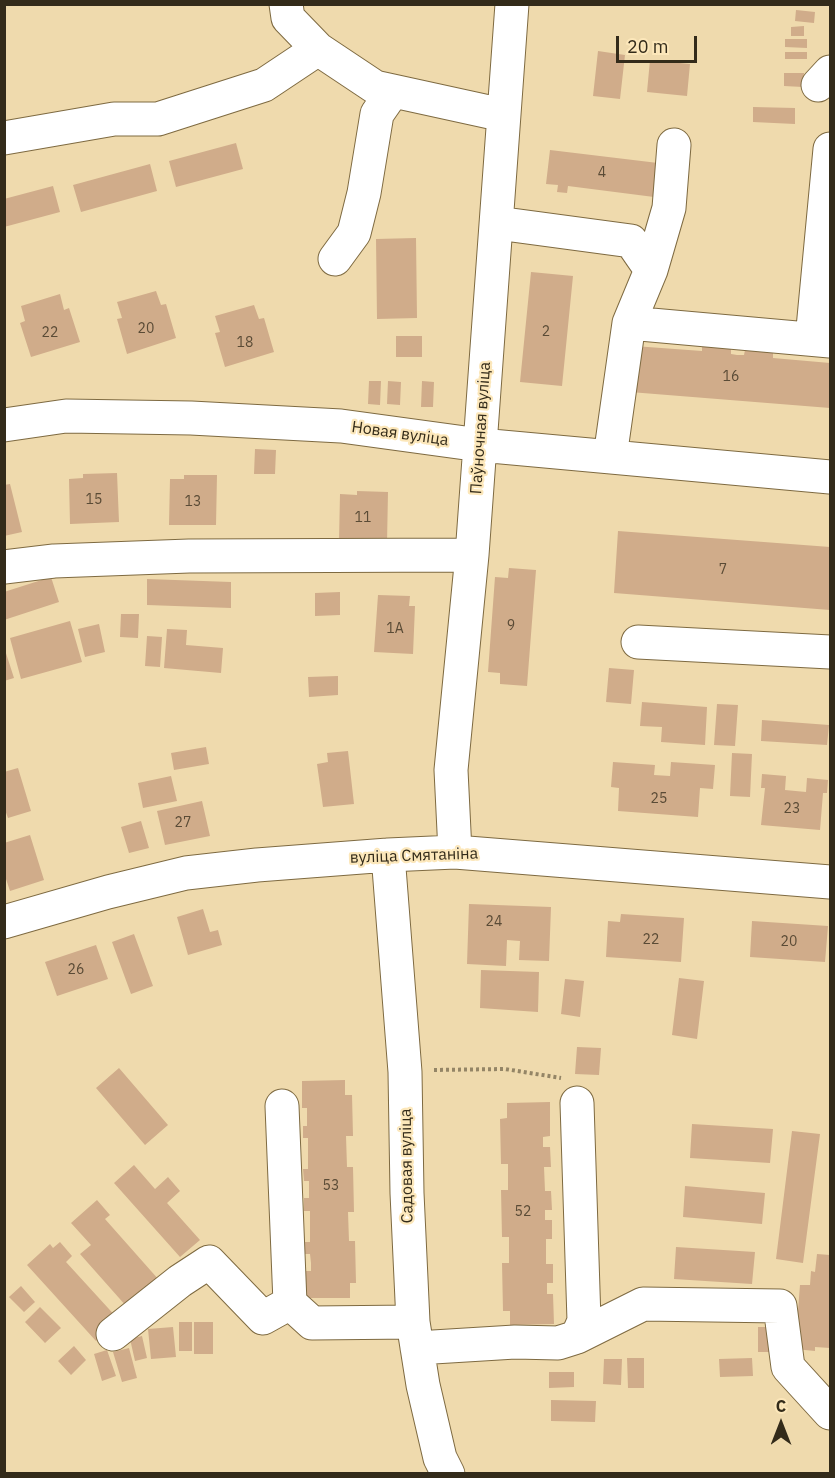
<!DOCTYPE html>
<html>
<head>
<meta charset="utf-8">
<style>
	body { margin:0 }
	#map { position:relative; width:835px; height:1478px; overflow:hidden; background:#efdaad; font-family:"IBM Plex Sans",sans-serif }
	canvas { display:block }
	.frame { position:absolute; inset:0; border:6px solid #332b1a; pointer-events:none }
	.north { position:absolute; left:751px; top:1394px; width:60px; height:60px; -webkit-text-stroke:4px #fce7ba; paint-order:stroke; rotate:0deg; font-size:16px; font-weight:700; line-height:24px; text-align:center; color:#332b1a }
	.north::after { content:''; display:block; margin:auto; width:21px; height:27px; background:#332b1a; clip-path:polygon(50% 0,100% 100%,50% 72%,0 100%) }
	.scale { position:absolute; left:616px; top:36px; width:81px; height:27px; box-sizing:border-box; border:3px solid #332b1a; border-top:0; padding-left:8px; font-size:18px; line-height:21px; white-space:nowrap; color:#332b1a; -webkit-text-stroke:4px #fce7ba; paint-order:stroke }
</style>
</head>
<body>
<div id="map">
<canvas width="835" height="1478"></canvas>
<div class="frame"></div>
<div class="north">С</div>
<div class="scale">20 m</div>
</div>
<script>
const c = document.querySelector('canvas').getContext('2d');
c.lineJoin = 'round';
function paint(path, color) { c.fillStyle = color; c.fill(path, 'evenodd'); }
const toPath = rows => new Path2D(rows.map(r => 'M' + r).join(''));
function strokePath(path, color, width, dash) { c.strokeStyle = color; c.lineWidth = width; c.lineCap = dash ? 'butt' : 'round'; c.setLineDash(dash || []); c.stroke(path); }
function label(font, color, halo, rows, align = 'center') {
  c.font = font + ' "IBM Plex Sans",sans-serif'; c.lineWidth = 4.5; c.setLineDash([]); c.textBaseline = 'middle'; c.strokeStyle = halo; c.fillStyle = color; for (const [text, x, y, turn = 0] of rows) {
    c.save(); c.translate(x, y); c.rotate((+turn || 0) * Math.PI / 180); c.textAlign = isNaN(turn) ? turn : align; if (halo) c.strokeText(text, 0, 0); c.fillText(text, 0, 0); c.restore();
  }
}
paint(toPath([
	[796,10,815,12,814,23,795,21],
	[804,26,804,36,791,36,791,27],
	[785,39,807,39,807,48,785,47],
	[598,51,625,55,620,99,593,96],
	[785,52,807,52,807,59,785,59],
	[650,60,690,64,687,96,647,92],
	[784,73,804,73,803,87,784,86],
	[753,107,795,108,795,124,753,122],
	[236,143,243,169,176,187,169,161],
	[550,150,658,163,654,197,568,186,567,193,557,192,558,185,546,184],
	[150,164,157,191,81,212,73,185],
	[53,186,60,212,4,227,4,199],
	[416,238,417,318,377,319,376,239],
	[531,272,573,276,562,386,520,382],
	[156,291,161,305,166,304,176,338,127,354,117,319,122,318,117,302],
	[60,294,64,310,69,308,80,342,31,357,20,323,25,321,21,306],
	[254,305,259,319,264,318,274,352,225,367,215,333,220,332,215,316],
	[396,336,422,336,422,357,396,357],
	[634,346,702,351,702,346,731,348,731,354,737,355,744,355,745,350,773,352,773,358,830,363,830,408,630,392],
	[369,381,381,381,380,405,368,404],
	[388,381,401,382,400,405,387,404],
	[422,381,434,382,433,407,421,407],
	[255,449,276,450,275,474,254,474],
	[117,473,119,522,70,524,69,479,83,478,83,474],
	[184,475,217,475,216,525,169,525,170,479,184,479],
	[10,484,22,532,4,536,4,485],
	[357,491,388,492,387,543,339,542,340,494,357,495],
	[618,531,830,547,830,610,614,593],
	[509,568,536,570,527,686,500,684,500,673,488,672,495,577,508,578],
	[51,577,59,602,4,620,4,592],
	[147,579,231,582,231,608,147,605],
	[340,592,340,615,315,616,315,593],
	[378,595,410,596,409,606,415,606,413,654,374,652],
	[121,614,139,614,138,638,120,637],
	[70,621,82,662,21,679,10,638],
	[99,624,105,652,85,657,78,629],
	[167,629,187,630,186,645,223,648,221,673,164,668],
	[147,636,162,637,160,667,145,666],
	[4,647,14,678,4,681],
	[609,668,634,670,631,704,606,702],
	[338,676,338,695,309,697,308,677],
	[642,702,707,707,705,745,661,742,662,727,640,726],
	[717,704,738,705,735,746,714,745],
	[762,720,829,725,827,745,761,741],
	[206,747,209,764,174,770,171,753],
	[348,751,354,804,323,807,317,764,328,762,327,753],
	[732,753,752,754,750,797,730,796],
	[613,762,655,765,654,775,670,776,671,762,715,765,713,789,700,788,698,817,618,811,619,788,611,787],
	[18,768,31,811,8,818,4,807,4,772],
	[762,774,786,776,785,790,806,792,807,778,828,780,827,793,823,793,820,830,761,825,765,788,761,788],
	[171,776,177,801,143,808,138,783],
	[202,801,210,836,165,845,157,811],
	[141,821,149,848,129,853,121,827],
	[30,835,44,880,10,891,4,873,4,843],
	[469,904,551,907,549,961,519,960,520,941,507,940,506,966,467,964],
	[203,909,210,932,218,930,222,945,188,955,177,917],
	[621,914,684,918,681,962,606,957,608,921,620,922],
	[752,921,828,926,825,962,750,957],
	[134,934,153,986,131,994,112,942],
	[96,945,108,979,57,996,45,962],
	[481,970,539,972,538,1012,480,1008],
	[679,978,704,981,697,1039,672,1035],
	[565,979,584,981,580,1017,561,1014],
	[577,1047,601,1048,599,1075,575,1074],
	[119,1068,168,1125,145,1145,96,1088],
	[345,1080,345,1095,352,1095,353,1136,346,1136,347,1167,353,1167,354,1212,348,1212,349,1241,355,1241,356,1283,350,1283,350,1298,306,1298,305,1271,311,1271,311,1263,310,1254,305,1254,305,1242,310,1242,310,1211,304,1211,304,1198,309,1198,309,1181,304,1181,303,1169,308,1169,308,1138,303,1138,303,1126,307,1126,307,1108,302,1108,302,1081],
	[550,1102,550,1136,543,1137,543,1147,550,1147,551,1167,544,1167,545,1191,551,1191,552,1210,545,1210,545,1220,552,1220,552,1239,546,1239,546,1264,553,1264,553,1283,547,1283,547,1294,553,1294,554,1324,510,1325,510,1311,503,1311,502,1263,509,1263,509,1237,502,1237,501,1190,508,1190,508,1164,501,1164,500,1119,507,1118,507,1103],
	[692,1124,773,1129,770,1163,690,1158],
	[792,1131,820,1134,803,1263,776,1259],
	[134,1165,155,1189,168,1177,180,1191,167,1203,200,1240,180,1257,114,1183],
	[685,1186,765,1193,762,1224,683,1217],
	[97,1200,110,1215,105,1219,159,1280,127,1307,80,1254,91,1245,71,1223],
	[60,1242,72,1256,66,1262,119,1320,96,1341,27,1265,50,1244,53,1248],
	[676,1247,755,1252,752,1284,674,1279],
	[817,1254,830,1255,830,1348,815,1347,815,1351,795,1349,800,1285,810,1285,811,1271,815,1272],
	[21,1286,35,1302,24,1312,9,1297],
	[40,1307,61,1328,45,1343,25,1322],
	[179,1322,192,1322,192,1351,179,1351],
	[194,1322,213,1322,213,1354,194,1354],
	[173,1327,176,1357,151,1359,148,1329],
	[758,1327,773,1327,772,1352,758,1352],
	[142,1336,147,1358,135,1361,130,1339],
	[74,1346,86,1360,71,1375,58,1361],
	[129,1348,137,1378,122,1382,113,1352],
	[107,1350,116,1376,102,1381,94,1354],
	[627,1358,644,1358,644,1388,628,1388],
	[752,1358,753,1376,720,1377,719,1359],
	[604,1359,622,1359,621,1385,603,1384],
	[549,1372,574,1372,574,1387,549,1388],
	[551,1400,596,1401,595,1422,551,1421]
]), '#d0ac8a');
const minor = toPath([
	[286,4,288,18,318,49,375,87,503,115],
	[818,85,830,72],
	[4,138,114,119,158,119,264,85,318,49],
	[497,223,631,241,651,270],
	[335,259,354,233,364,193,377,114,393,91],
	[629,323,830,341],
	[812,339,830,149],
	[4,425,66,416,191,418,341,426,480,445,830,477],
	[610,457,629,323,651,270,669,208,674,145],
	[4,567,54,561,189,556,472,555],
	[638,642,830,652],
	[455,852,451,770,472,555,512,4],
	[388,855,405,1072,407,1193,413,1322,423,1385,440,1458,448,1474],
	[4,922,108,892,186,873,257,865,388,855,455,852,830,882],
	[282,1106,290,1303,312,1323,413,1322],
	[113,1334,180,1281,209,1262,263,1318,290,1303],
	[577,1337,643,1304,780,1306,788,1367,830,1413],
	[417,1348,515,1342,558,1343,577,1337,584,1321,577,1103]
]);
strokePath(minor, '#7e6a41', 35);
strokePath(toPath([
	[434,1070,505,1069,561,1078]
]), '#948566', 4, [3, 3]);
strokePath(minor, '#fff', 33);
label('14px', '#5a4b36', null, [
	["4",602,173],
	["20",146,329],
	["2",546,332],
	["22",50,333],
	["18",245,343],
	["16",731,377],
	["15",94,500],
	["13",193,502],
	["11",363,518],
	["7",723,570],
	["9",511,626],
	["1А",395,629],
	["25",659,799],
	["23",792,809],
	["27",183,823],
	["24",494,922],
	["22",651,940],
	["20",789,942],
	["26",76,970],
	["53",331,1186],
	["52",523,1212]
]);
label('16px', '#332b1a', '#fce7ba', [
	["Паўночная вуліца",481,428,-86],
	["Новая вуліца",400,434,8],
	["вуліца Смятаніна",414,856,-2],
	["Садовая вуліца",407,1166,-91]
]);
</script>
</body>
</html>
